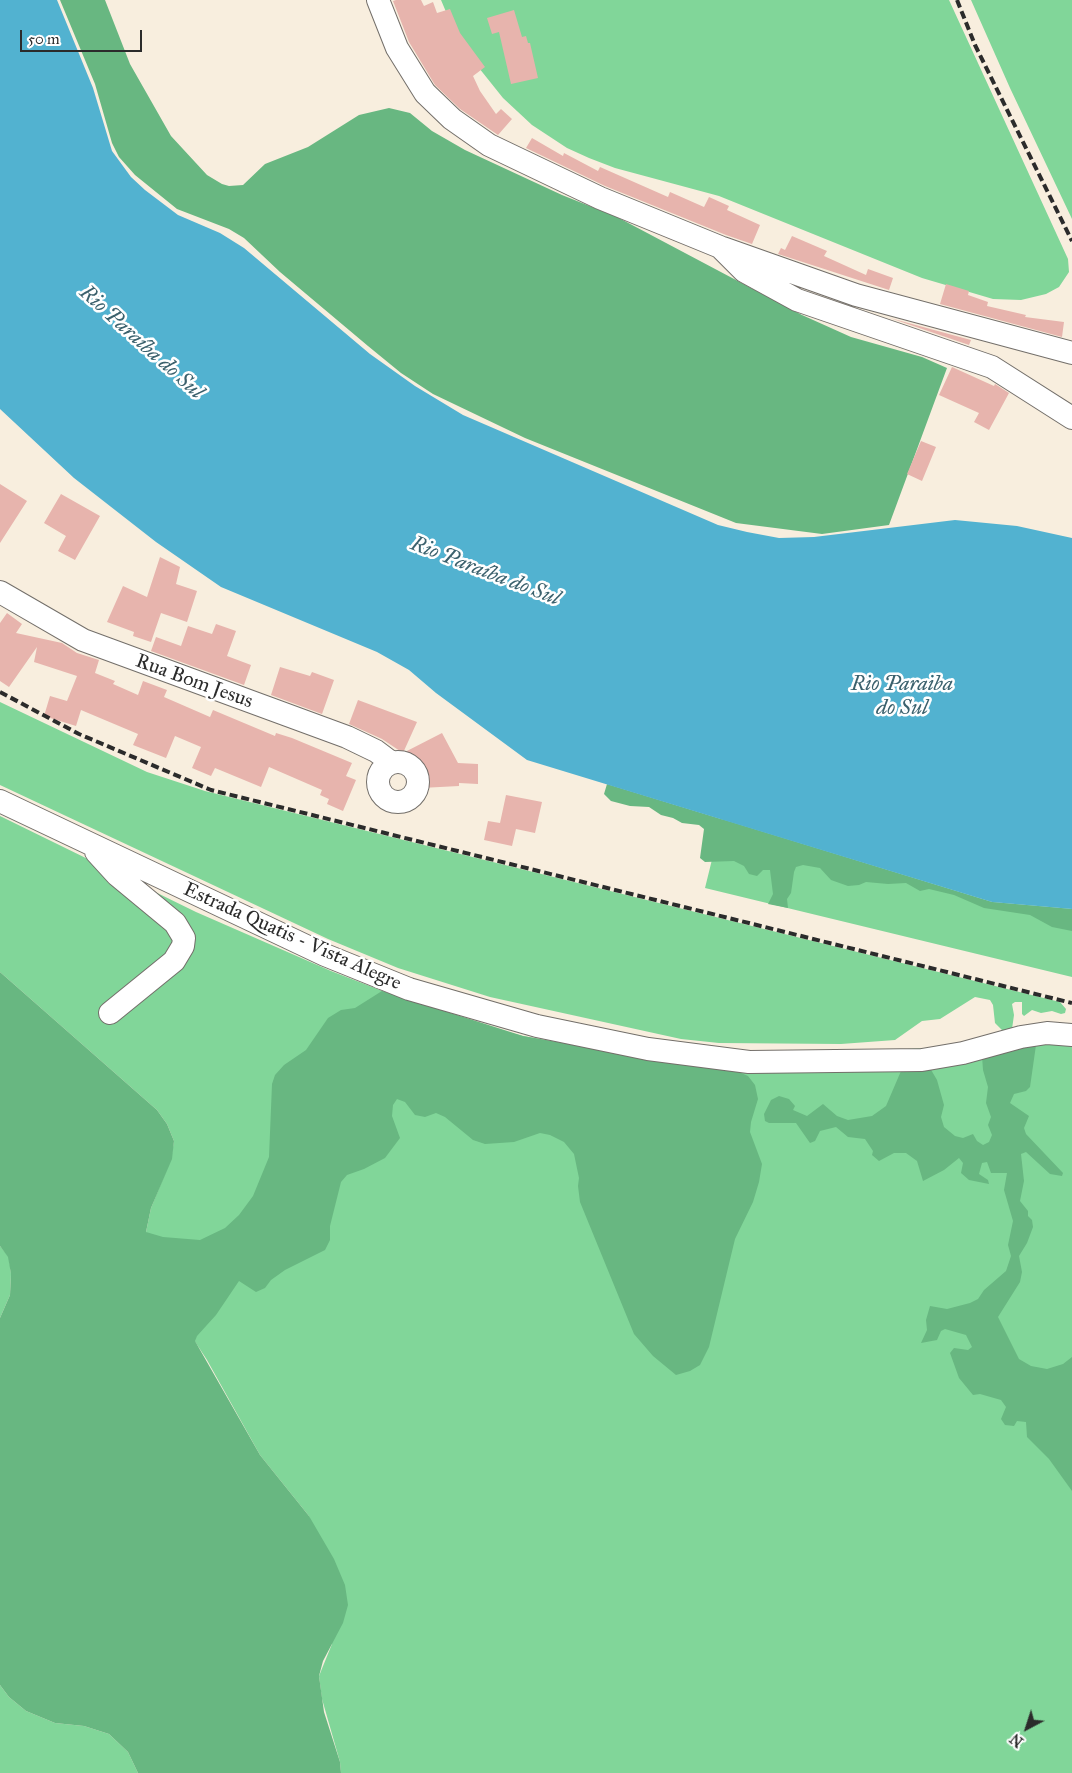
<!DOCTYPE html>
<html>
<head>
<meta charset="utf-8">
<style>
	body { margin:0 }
	#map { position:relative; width:1072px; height:1773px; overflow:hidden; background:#f8eede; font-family:"IM FELL Great Primer",serif }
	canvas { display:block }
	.north { position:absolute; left:1002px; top:1703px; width:50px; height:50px; -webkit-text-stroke:4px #fff; paint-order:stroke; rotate:220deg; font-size:14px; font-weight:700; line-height:20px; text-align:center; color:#2b2b2b }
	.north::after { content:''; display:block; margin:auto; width:18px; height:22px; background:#2b2b2b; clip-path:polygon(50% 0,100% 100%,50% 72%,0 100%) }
	.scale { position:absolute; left:20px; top:30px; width:122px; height:22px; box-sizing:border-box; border:2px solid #2b2b2b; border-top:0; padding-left:6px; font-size:15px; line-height:18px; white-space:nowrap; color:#2b2b2b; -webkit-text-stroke:4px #fff; paint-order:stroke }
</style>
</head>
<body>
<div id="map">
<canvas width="1072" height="1773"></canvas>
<div class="north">N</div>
<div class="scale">50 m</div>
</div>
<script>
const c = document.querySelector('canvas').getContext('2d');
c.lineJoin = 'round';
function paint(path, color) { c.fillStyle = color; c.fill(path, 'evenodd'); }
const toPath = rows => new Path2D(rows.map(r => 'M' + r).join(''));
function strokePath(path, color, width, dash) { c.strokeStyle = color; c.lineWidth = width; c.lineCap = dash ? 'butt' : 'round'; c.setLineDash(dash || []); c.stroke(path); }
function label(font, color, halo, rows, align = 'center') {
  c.font = font + ' "IM FELL Great Primer",serif'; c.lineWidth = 5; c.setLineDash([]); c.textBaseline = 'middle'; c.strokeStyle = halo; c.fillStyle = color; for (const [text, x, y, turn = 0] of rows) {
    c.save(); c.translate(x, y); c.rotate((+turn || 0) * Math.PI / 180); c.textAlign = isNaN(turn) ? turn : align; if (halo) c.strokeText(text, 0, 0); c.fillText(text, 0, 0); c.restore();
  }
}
paint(toPath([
	[441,0,949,0,1068,259,1069,272,1059,287,1046,294,1021,300,993,299,922,278,719,196,615,168,589,158,567,148,532,125,503,98,475,63,452,26],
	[971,0,1072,0,1072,219,1010,88],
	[0,702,147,772,205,791,1060,1002,1066,1009,1065,1013,1061,1014,1052,1011,1041,1013,1032,1010,1024,1016,1022,1014,1022,1002,1015,1002,1012,1004,1014,1015,1012,1029,1004,1032,995,1023,993,1005,990,1000,975,997,940,1019,922,1021,895,1040,841,1044,719,1043,681,1039,490,997,398,968,328,939,0,785],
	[0,816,196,912,331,971,442,1014,523,1036,653,1059,1059,1043,1072,1046,1072,1773,341,1773,340,1762,322,1699,319,1676,332,1644,309,1516,260,1455,207,1360,177,1314,146,1232,151,1208,171,1159,174,1141,167,1124,157,1110,0,972],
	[722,819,992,902,1072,909,1072,977,705,888],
	[0,1246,9,1257,11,1274,10,1295,0,1318],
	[0,1685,9,1697,26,1711,55,1723,84,1726,109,1734,128,1752,138,1773,0,1773]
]), '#81d699');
paint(toPath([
	[60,0,105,0,130,64,171,136,207,175,222,184,229,186,243,185,265,164,308,147,359,115,389,108,410,113,432,131,465,150,562,195,617,217,802,315,851,337,922,357,947,368,889,525,822,534,736,523,525,438,433,394,401,373,368,346,280,272,244,238,229,229,177,209,135,175,119,157,112,143,95,84],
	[607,784,992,902,1072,909,1072,931,1052,927,1030,915,984,908,954,895,929,889,920,891,906,883,888,884,866,882,859,885,848,886,831,880,820,868,803,865,796,867,794,872,791,893,787,899,788,908,768,904,773,894,770,870,763,870,757,876,749,874,744,866,734,861,705,862,700,858,704,829,699,825,682,823,673,818,661,815,649,807,630,806,611,801,604,794],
	[0,972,157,1110,167,1124,174,1141,172,1159,151,1208,146,1232,163,1237,200,1240,225,1228,239,1215,253,1196,269,1157,272,1084,275,1075,284,1065,306,1050,328,1018,341,1010,355,1008,382,991,523,1036,653,1059,734,1070,748,1076,755,1085,758,1099,751,1122,750,1132,762,1164,759,1182,753,1202,735,1239,709,1347,700,1365,690,1371,676,1375,653,1356,634,1334,580,1202,578,1186,579,1178,574,1154,564,1142,550,1135,540,1133,514,1142,485,1144,473,1140,445,1117,436,1113,425,1117,415,1115,405,1102,397,1099,393,1105,392,1116,400,1138,385,1158,364,1169,347,1175,341,1182,330,1226,330,1240,325,1250,285,1270,271,1280,265,1288,256,1292,239,1281,216,1315,197,1336,195,1341,260,1455,309,1516,334,1559,345,1585,348,1605,343,1623,323,1661,319,1676,324,1712,340,1762,341,1773,138,1773,128,1752,109,1734,84,1726,55,1723,26,1711,9,1697,0,1685,0,1318,10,1295,11,1274,8,1257,0,1246],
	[1036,1045,1030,1087,1026,1091,1014,1094,1010,1103,1029,1116,1024,1128,1026,1134,1063,1173,1062,1176,1050,1174,1026,1152,1021,1154,1024,1181,1020,1201,1028,1211,1028,1216,1032,1220,1033,1227,1027,1243,1019,1256,1022,1272,1020,1282,998,1317,1019,1359,1031,1366,1047,1369,1063,1364,1072,1357,1072,1491,1049,1459,1027,1437,1026,1422,1017,1421,1014,1426,1005,1425,1001,1419,1006,1407,1001,1400,980,1394,973,1395,959,1378,950,1353,954,1348,968,1350,972,1347,966,1335,945,1329,941,1331,937,1340,921,1343,927,1330,926,1320,930,1306,947,1309,970,1303,978,1299,984,1290,1006,1271,1011,1256,1008,1245,1013,1221,1004,1190,1007,1173,991,1173,987,1162,982,1163,979,1174,988,1180,989,1184,969,1180,961,1173,963,1163,959,1158,944,1170,923,1181,917,1161,906,1153,894,1153,879,1161,872,1155,873,1151,865,1139,848,1137,836,1127,820,1131,815,1141,810,1143,796,1123,769,1123,765,1121,764,1114,771,1100,779,1096,789,1099,795,1106,793,1110,807,1116,823,1104,837,1116,848,1120,872,1116,886,1106,901,1071,930,1068,937,1080,944,1105,941,1117,944,1127,955,1136,963,1138,973,1134,977,1141,983,1145,989,1142,992,1135,988,1125,991,1117,986,1103,988,1087,983,1070,982,1056]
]), '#68b781');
paint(toPath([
	[0,0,57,0,93,88,112,151,131,177,145,190,178,215,220,233,244,248,370,354,415,386,463,415,718,525,747,532,779,538,814,537,955,520,1017,526,1072,538,1072,909,992,902,527,760,436,693,409,670,377,652,221,587,156,542,74,478,0,409]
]), '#52b2d0');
paint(toPath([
	[396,0,421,0,424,6,433,2,437,13,450,9,460,33,485,67,473,76,480,91,496,114,501,109,512,119,498,135,460,109,435,85,409,42,393,1],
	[514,10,522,37,526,36,528,43,530,43,538,78,511,84,499,32,492,34,487,18],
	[532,138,563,156,564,153,598,171,600,167,668,197,670,192,704,207,709,197,729,206,727,210,760,225,752,244,726,235,605,186,526,148],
	[792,236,827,251,824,256,866,275,868,269,893,278,889,290,778,254,781,248,785,250],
	[946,284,969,291,968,295,988,302,987,306,1026,315,1025,317,1064,322,1062,337,940,304],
	[890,318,971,340,969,345],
	[952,367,994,386,995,384,1009,393,989,430,974,422,979,413,939,395],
	[921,441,936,447,922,481,907,474],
	[0,484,27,501,0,543],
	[61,494,100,516,75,560,58,551,66,536,44,523],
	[160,557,180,567,176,584,197,591,187,622,161,613,151,642,133,636,134,632,107,622,123,586,147,597],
	[7,613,22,624,16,633,62,643,77,653,99,660,95,673,115,681,113,684,138,695,143,681,167,690,164,697,210,717,213,710,275,736,276,733,292,738,352,763,346,776,356,780,343,811,327,804,329,799,320,795,322,790,269,767,261,787,215,768,211,776,192,768,201,747,175,736,166,758,133,745,138,734,81,710,76,726,44,716,50,696,67,701,77,676,34,662,37,647,9,687,0,681,0,623],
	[216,624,236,631,227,656,251,665,244,685,151,651,156,637,181,646,188,626,212,634],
	[280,667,310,676,312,672,334,680,322,714,271,695],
	[358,700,417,722,403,753,382,739,349,724],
	[442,733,458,763,478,764,478,784,459,783,459,786,421,788,420,760,403,753],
	[506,795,542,802,535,833,516,829,512,846,484,840,488,821,500,823]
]), '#e7b4ad');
const minor = toPath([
	[378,0,397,48,425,93,452,119,489,145,600,198,720,247,744,271,797,300,992,367,1072,418],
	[723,248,856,295,1072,353],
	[0,592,83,640,347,737,376,751,392,763],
	'378 782a20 20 0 1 1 40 0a20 20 0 1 1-40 0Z',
	[0,801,325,955,409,989,537,1026,648,1049,749,1062,922,1060,963,1053,1021,1037,1047,1033,1072,1035],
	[96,852,117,875,175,923,184,938,183,946,174,961,110,1013]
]);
strokePath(minor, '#736f6a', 24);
strokePath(minor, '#fff', 22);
strokePath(toPath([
	[957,0,975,45,1072,241],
	[0,692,79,734,211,790,1072,1003]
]), '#2b2b2b', 4, [8, 4]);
label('20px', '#2b2b2b', '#fff', [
	["Rua Bom Jesus",194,682,20],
	["Estrada Quatis - Vista Alegre",292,937,24]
]);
label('italic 21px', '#3b616d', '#fff', [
	["Rio Paraíba do Sul",141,343,42],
	["Rio Paraíba do Sul",485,572,21],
	["Rio Paraiba",902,685],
	["do Sul",902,709]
]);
</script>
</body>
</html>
